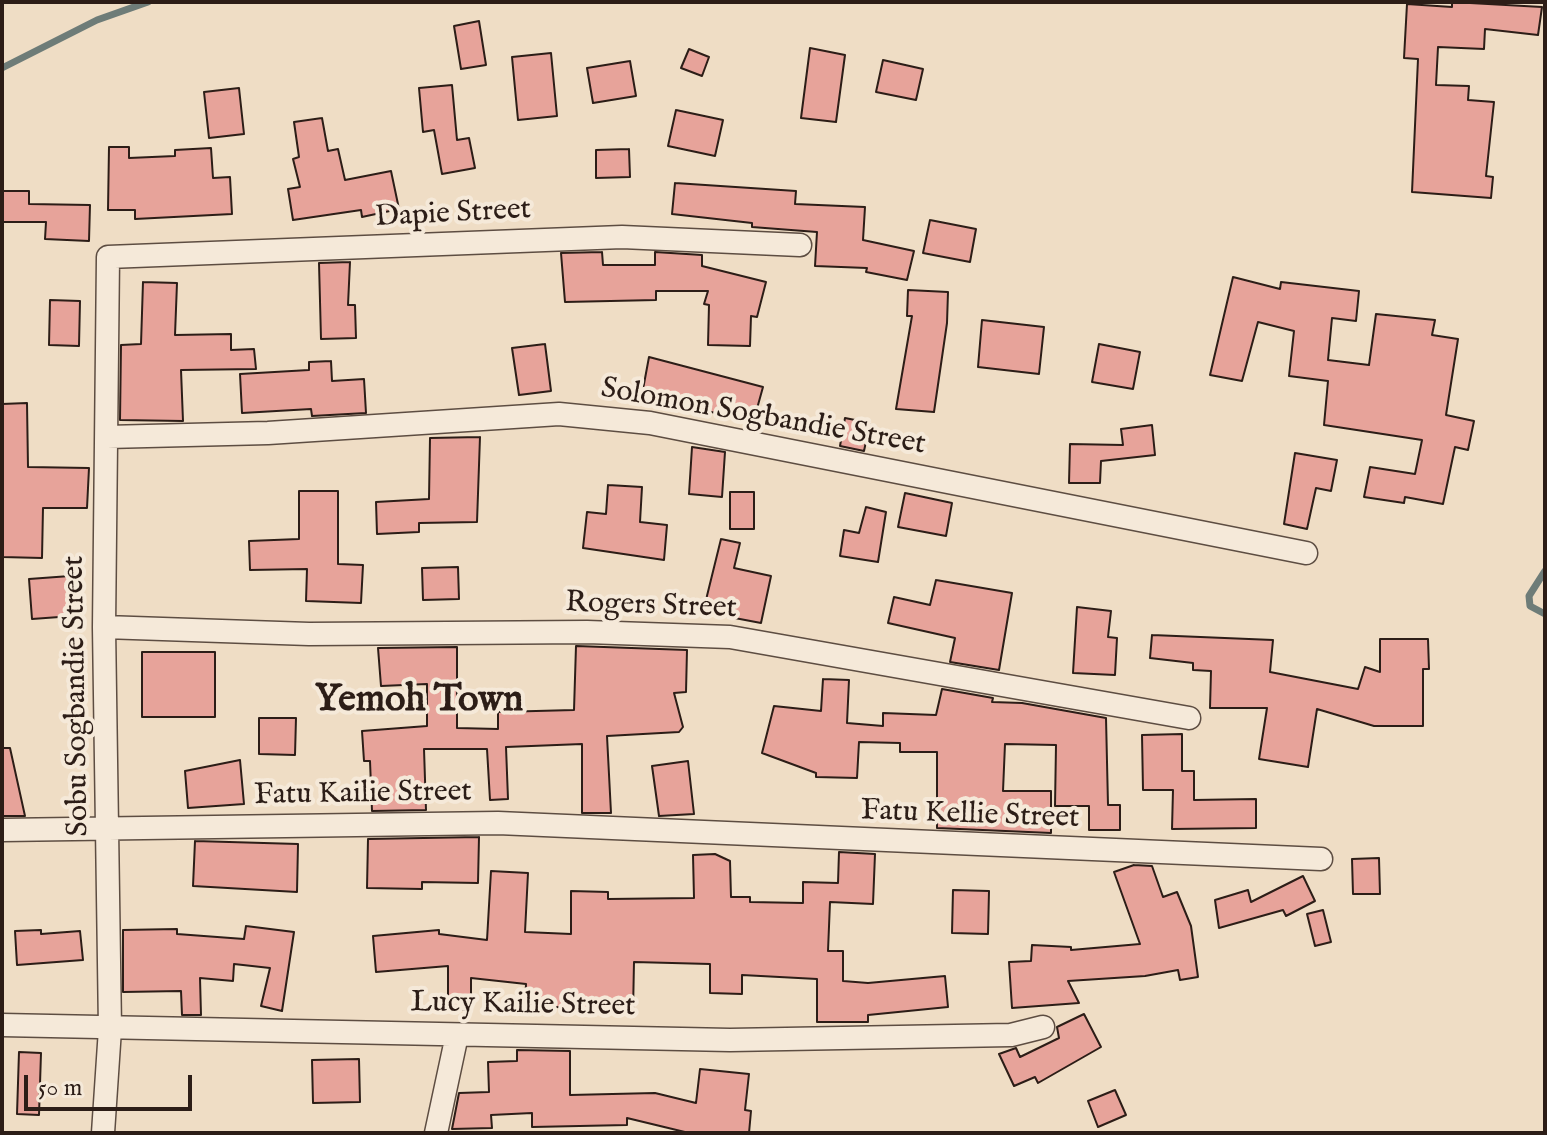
<!DOCTYPE html>
<html>
<head>
<meta charset="utf-8">
<style>
	body { margin:0 }
	#map { position:relative; width:1547px; height:1135px; overflow:hidden; background:#efddc5; font-family:"IM FELL English",serif }
	canvas { display:block }
	.frame { position:absolute; inset:0; border:4px solid #2c1d17; pointer-events:none }
	.scale { position:absolute; left:24px; top:1075px; width:168px; height:36px; box-sizing:border-box; border:4px solid #2c1d17; border-top:0; padding-left:10px; font-size:24px; line-height:28px; white-space:nowrap; color:#2c1d17; -webkit-text-stroke:6px #f5e9d9; paint-order:stroke }
</style>
</head>
<body>
<div id="map">
<canvas width="1547" height="1135"></canvas>
<div class="frame"></div>
<div class="scale">50 m</div>
</div>
<script>
const c = document.querySelector('canvas').getContext('2d');
c.lineJoin = 'round';
const toPath = rows => new Path2D(rows.map(r => 'M' + r).join(''));
function strokePath(path, color, width, dash) { c.strokeStyle = color; c.lineWidth = width; c.lineCap = dash ? 'butt' : 'round'; c.setLineDash(dash || []); c.stroke(path); }
function paint(path, color) { c.fillStyle = color; c.fill(path, 'evenodd'); }
function label(font, color, halo, rows, align = 'center') {
  c.font = font + ' "IM FELL English",serif'; c.lineWidth = 8; c.setLineDash([]); c.textBaseline = 'middle'; c.strokeStyle = halo; c.fillStyle = color; for (const [text, x, y, turn = 0] of rows) {
    c.save(); c.translate(x, y); c.rotate((+turn || 0) * Math.PI / 180); c.textAlign = isNaN(turn) ? turn : align; if (halo) c.strokeText(text, 0, 0); c.fillText(text, 0, 0); c.restore();
  }
}
strokePath(toPath([
	[2,68,97,20,148,2],
	[1545,571,1529,596,1530,606,1545,614]
]), '#6e7c78', 7);
const building = toPath([
	[1452,2,1542,7,1538,35,1485,29,1484,49,1438,47,1436,85,1469,86,1468,100,1494,102,1486,176,1493,177,1491,198,1412,192,1418,59,1404,58,1407,4,1452,7,1452,2],
	[479,21,486,65,461,69,454,26,479,21],
	[810,48,845,55,836,122,801,118,810,48],
	[689,49,709,57,702,76,681,68,689,49],
	[551,53,557,116,518,120,512,57,551,53],
	[883,60,923,69,916,100,876,92,883,60],
	[630,61,636,96,593,103,587,68,630,61],
	[452,85,457,140,469,138,475,168,442,174,434,130,423,132,419,88,452,85],
	[239,88,244,134,209,138,204,92,239,88],
	[676,110,723,120,715,156,668,146,676,110],
	[322,118,328,151,338,149,345,180,391,171,399,209,362,217,361,210,293,220,288,189,300,187,293,159,299,157,294,122,322,118],
	[109,147,129,147,129,158,175,156,175,150,211,148,213,178,230,177,232,214,135,219,135,210,108,210,109,147],
	[629,149,630,177,596,178,596,150,629,149],
	[675,183,796,191,795,204,865,207,863,240,914,251,907,280,866,272,867,268,815,266,817,232,752,227,752,223,672,214,675,183],
	[2,191,29,191,29,204,90,205,89,241,45,239,46,222,2,222,2,191],
	[930,220,976,229,970,262,923,253,930,220],
	[602,252,603,265,655,265,655,252,702,255,702,266,766,282,757,317,751,316,750,346,708,345,709,305,704,304,708,291,656,291,656,300,565,302,561,253,602,252],
	[350,262,348,305,355,305,356,338,321,339,319,263,350,262],
	[1233,277,1280,289,1281,282,1359,291,1356,321,1332,318,1328,360,1369,365,1376,314,1435,320,1432,335,1458,339,1446,415,1474,421,1468,450,1455,447,1443,504,1405,497,1404,503,1364,497,1370,467,1415,474,1422,440,1324,425,1328,381,1289,376,1294,331,1258,322,1242,381,1210,375,1233,277],
	[143,282,177,283,175,335,231,334,231,350,254,349,256,369,181,370,183,421,120,420,121,345,141,344,143,282],
	[908,290,948,292,947,323,934,412,896,409,912,316,907,316,908,290],
	[50,300,80,301,79,346,49,345,50,300],
	[982,320,1044,327,1039,374,978,367,982,320],
	[545,344,551,391,519,395,512,348,545,344],
	[1099,344,1140,352,1133,389,1092,382,1099,344],
	[649,357,763,387,753,423,700,409,641,400,649,357],
	[331,361,332,381,364,379,366,413,312,416,311,409,242,413,240,374,309,370,309,362,331,361],
	[27,403,28,467,89,468,87,508,43,508,42,558,2,557,2,404,27,403],
	[845,418,870,423,864,451,840,446,845,418],
	[1152,425,1155,455,1101,461,1100,483,1069,483,1070,444,1123,445,1121,429,1152,425],
	[480,437,477,522,419,523,419,532,377,534,376,502,429,499,430,438,480,437],
	[692,447,725,452,722,497,689,494,692,447],
	[1295,453,1337,460,1331,491,1316,488,1307,529,1284,524,1295,453],
	[608,485,642,487,640,522,667,525,664,560,583,548,587,512,606,514,608,485],
	[299,491,338,491,338,564,363,565,361,603,306,601,307,569,250,570,249,541,299,539,299,491],
	[730,492,754,492,754,529,730,529,730,492],
	[905,493,952,503,946,536,898,527,905,493],
	[866,507,886,512,878,562,840,556,844,530,859,533,866,507],
	[721,539,740,543,734,568,771,576,761,623,703,612,721,539],
	[458,567,459,599,423,600,422,568,458,567],
	[70,576,73,616,32,619,29,579,70,576],
	[936,580,1012,593,999,670,950,662,955,638,888,623,894,597,930,605,936,580],
	[1077,607,1111,611,1108,637,1117,638,1115,675,1073,673,1077,607],
	[1152,635,1273,640,1270,672,1358,689,1365,667,1380,672,1380,639,1428,639,1429,669,1423,669,1423,726,1374,726,1317,709,1308,767,1259,759,1267,708,1210,708,1211,671,1193,670,1193,663,1150,658,1152,635],
	[576,646,687,650,686,692,674,693,683,727,679,732,607,736,611,813,582,813,582,744,506,747,508,799,490,800,487,749,424,749,426,810,372,811,370,761,364,761,362,731,427,726,427,684,381,686,378,648,457,647,457,728,498,729,498,712,574,710,576,646],
	[142,652,215,652,215,717,142,717,142,652],
	[823,679,849,680,847,723,883,726,883,713,936,715,942,689,993,698,992,702,1022,703,1106,718,1108,805,1120,805,1120,830,1089,830,1089,806,1055,806,1056,745,1005,744,1003,791,1051,791,1051,833,937,828,937,752,900,752,900,743,859,742,857,778,816,777,816,773,762,753,774,706,821,711,823,679],
	[259,718,296,718,295,755,259,754,259,718],
	[1182,734,1182,771,1194,771,1194,800,1256,799,1256,828,1172,829,1173,790,1143,790,1142,735,1182,734],
	[2,748,10,748,25,816,2,816,2,748],
	[240,760,244,804,188,808,185,771,240,760],
	[688,761,694,814,659,816,652,766,688,761],
	[479,837,478,883,422,882,422,889,367,888,368,839,479,837],
	[195,841,298,844,297,892,193,886,195,841],
	[839,852,875,854,873,904,830,902,828,951,843,951,843,981,868,983,945,976,948,1007,868,1015,868,1022,817,1022,817,979,742,975,742,994,710,993,710,964,634,962,633,1012,525,1005,526,984,471,978,471,1010,448,1010,448,966,376,972,373,936,439,930,439,934,487,940,491,871,528,873,525,932,571,934,571,891,608,892,608,899,694,898,693,855,715,854,730,861,731,897,750,897,750,902,803,903,803,882,838,883,839,852],
	[1379,858,1380,894,1353,894,1352,859,1379,858],
	[1134,865,1152,866,1163,897,1177,892,1191,926,1198,977,1180,980,1178,970,1145,976,1068,981,1079,1003,1012,1008,1009,962,1031,961,1032,945,1071,947,1071,950,1140,944,1114,872,1134,865],
	[1303,876,1315,901,1286,916,1283,910,1219,928,1215,900,1248,890,1251,902,1303,876],
	[953,890,989,891,988,934,952,933,953,890],
	[1323,910,1331,942,1315,946,1307,914,1323,910],
	[246,926,294,932,282,1011,261,1006,270,968,234,964,233,981,200,978,201,1015,182,1015,181,991,123,992,123,930,177,929,177,934,244,939,246,926],
	[41,930,41,934,80,931,83,960,17,965,15,931,41,930],
	[1084,1014,1101,1047,1038,1083,1035,1077,1014,1086,999,1054,1016,1048,1020,1057,1059,1038,1057,1027,1084,1014],
	[517,1050,570,1051,570,1095,655,1093,696,1103,700,1069,749,1074,745,1110,751,1111,749,1133,689,1133,627,1118,627,1125,532,1127,532,1113,491,1115,492,1128,452,1129,459,1093,489,1092,488,1062,517,1061,517,1050],
	[19,1052,41,1053,39,1115,17,1114,19,1052],
	[359,1059,360,1102,313,1103,312,1060,359,1059],
	[1115,1090,1126,1115,1098,1127,1088,1101,1115,1090]
]);
paint(building, '#e7a39a');
strokePath(building, '#2c1d17', 2);
const street = toPath([
	[107,437,268,433,559,414,650,423,1306,553],
	[104,627,309,634,587,632,730,637,1189,718],
	[2,830,498,823,1321,859],
	[2,1025,730,1040,1011,1035,1043,1027],
	[103,1133,110,1029,104,627,108,257,622,237,800,245],
	[436,1133,457,1035]
]);
strokePath(street, '#5d4d42', 25);
strokePath(street, '#f5e9d9', 22);
label('30px', '#2c1d17', '#f5e9d9', [
	["Dapie Street",453,215,-3],
	["Solomon Sogbandie Street",763,418,10],
	["Rogers Street",651,607,2],
	["Sobu Sogbandie Street",78,696,-91],
	["Fatu Kailie Street",363,795,-1],
	["Fatu Kellie Street",970,816,2],
	["Lucy Kailie Street",523,1006,1]
]);
label('bold 38px', '#2c1d17', '#f5e9d9', [
	["Yemoh Town",419,702]
]);
</script>
</body>
</html>
